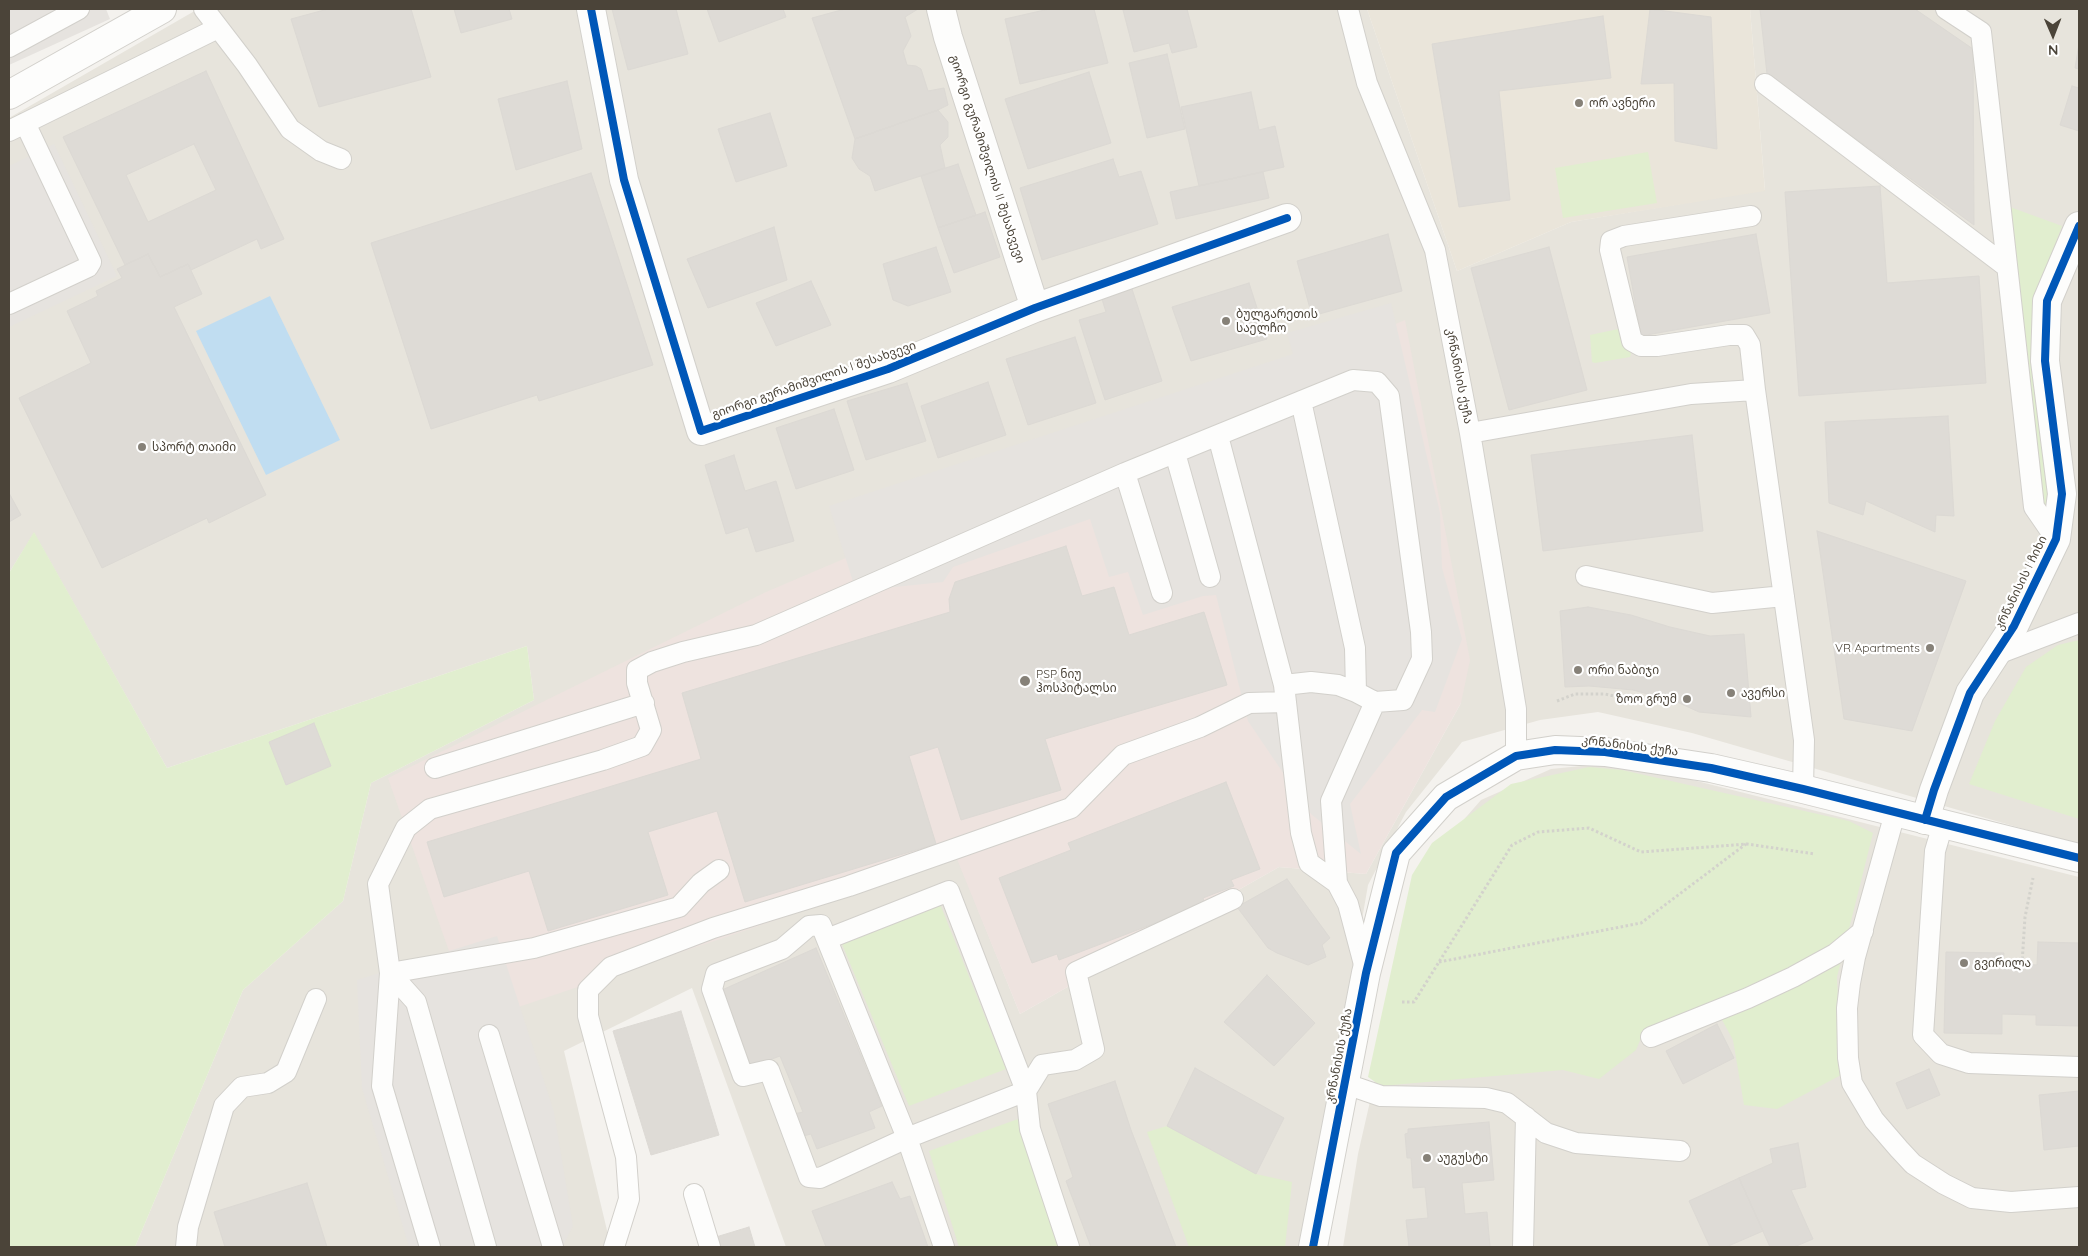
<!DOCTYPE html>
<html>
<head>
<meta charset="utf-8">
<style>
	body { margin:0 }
	#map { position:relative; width:2088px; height:1256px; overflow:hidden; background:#f4f2ee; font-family:Quicksand,sans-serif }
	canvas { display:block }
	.frame { position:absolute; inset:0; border:10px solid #4b4439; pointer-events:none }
	.north { position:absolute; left:2028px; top:10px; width:50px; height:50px; -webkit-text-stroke:4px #fff; paint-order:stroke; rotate:179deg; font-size:14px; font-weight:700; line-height:20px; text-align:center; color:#4b4439 }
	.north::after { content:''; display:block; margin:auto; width:18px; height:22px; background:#4b4439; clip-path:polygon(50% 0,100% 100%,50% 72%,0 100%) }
</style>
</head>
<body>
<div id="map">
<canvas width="2088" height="1256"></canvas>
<div class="frame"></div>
<div class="north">N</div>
</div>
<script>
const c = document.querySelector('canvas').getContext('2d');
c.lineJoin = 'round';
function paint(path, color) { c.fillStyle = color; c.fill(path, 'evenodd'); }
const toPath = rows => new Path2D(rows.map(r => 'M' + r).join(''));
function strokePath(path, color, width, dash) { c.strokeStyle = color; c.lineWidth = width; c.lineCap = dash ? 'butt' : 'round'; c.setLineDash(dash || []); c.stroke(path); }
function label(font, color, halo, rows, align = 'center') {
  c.font = font + ' Quicksand,"Noto Sans Georgian",sans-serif'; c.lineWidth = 4.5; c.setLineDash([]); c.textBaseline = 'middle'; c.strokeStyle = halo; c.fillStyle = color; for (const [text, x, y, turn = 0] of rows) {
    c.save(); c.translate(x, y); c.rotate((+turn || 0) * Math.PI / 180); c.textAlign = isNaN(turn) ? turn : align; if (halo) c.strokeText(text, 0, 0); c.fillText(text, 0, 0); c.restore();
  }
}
paint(toPath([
	[198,9,1367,9,1457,271,1571,222,1765,190,1750,9,2079,9,2079,845,1692,733,1598,712,1540,720,1462,742,1406,812,1368,885,1351,983,1299,1247,786,1247,692,988,564,1051,611,1247,135,1247,243,990,343,901,371,783,534,700,527,646,167,768,34,533,9,573,9,118],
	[1461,703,1366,874,1279,867,1020,1014,958,859],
	[1621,762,2079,877,2079,1247,1343,1247,1358,1154,1424,865,1481,800,1551,769]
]), '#e7e4dc');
paint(toPath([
	[1367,9,1750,9,1765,191,1571,222,1457,271]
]), '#eae5da');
paint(toPath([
	[1405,320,1470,660,1461,703,1366,874,1279,867,1020,1014,957,859,474,1022,388,778,766,592]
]), '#eee3df');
paint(toPath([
	[1648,152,1657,203,1563,218,1555,168],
	[2010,207,2062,226,2042,279,2051,494,2045,511],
	[1623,328,1626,330,1631,354,1630,357,1595,363,1592,362,1590,335],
	[34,532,167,768,527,646,534,700,371,783,343,901,243,990,135,1247,9,1247,9,573],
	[2079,640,2079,819,1969,784,1995,721,2026,667,2058,645],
	[1589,767,1622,770,1849,821,1873,833,1837,977,1841,1075,1777,1109,1744,1105,1733,1040,1714,1005,1644,1031,1636,1050,1599,1079,1563,1070,1381,1086,1368,1077,1412,875,1432,843,1511,784],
	[940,904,1006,1069,909,1106,842,944],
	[1018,1119,1060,1247,959,1247,929,1151],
	[1167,1126,1256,1174,1292,1182,1285,1247,1189,1247,1147,1132]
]), '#e1eecf');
paint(toPath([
	[9,9,106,9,110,19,9,65],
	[54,144,117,276,9,327,9,166],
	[1391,303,1440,513,1442,568,1462,639,1435,712,1422,710,1350,804,1361,854,1311,814,1248,721,1216,595,1203,596,1143,615,1128,572,1109,577,1090,519,953,567,943,582,856,591,829,506,1293,354,1287,333],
	[497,936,554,1112,573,1226,562,1247,409,1247,362,1088,357,980]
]), '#e6e3df');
paint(toPath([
	[270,296,340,440,266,475,196,331]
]), '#c0ddf1');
const building = toPath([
	[328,9,411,9,431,77,319,107,291,19,328,9],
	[454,9,509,9,512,19,461,33,454,9],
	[612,9,676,9,688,54,628,70,612,9],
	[707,9,783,9,786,17,719,42,707,9],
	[845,9,918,9,905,17,911,36,903,51,907,65,916,66,921,69,928,91,944,88,948,105,938,110,855,139,812,18,845,9],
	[1049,9,1094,9,1108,63,1020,84,1005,19,1049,9],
	[1127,9,1187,9,1197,47,1172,53,1169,43,1134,52,1123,10,1127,9],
	[1650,9,1711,17,1717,149,1675,141,1674,83,1641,84,1650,9],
	[1760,9,1915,9,1973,49,1974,225,1767,74,1760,9],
	[1603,16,1611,78,1499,91,1510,200,1459,207,1432,44,1603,16],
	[2079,44,2079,69,2075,68,2079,44],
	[1167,54,1185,129,1147,138,1129,63,1167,54],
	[206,71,284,239,261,249,257,239,191,270,188,264,160,277,148,254,125,265,63,137,206,71],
	[194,144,216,190,148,222,126,175,194,144],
	[1089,72,1111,143,1028,169,1005,99,1089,72],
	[567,81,582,149,516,170,498,99,567,81],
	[2072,86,2079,88,2079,131,2060,125,2072,86],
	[1251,92,1259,130,1275,126,1284,167,1199,186,1181,107,1251,92],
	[938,110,948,122,948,137,940,145,945,168,875,191,870,176,859,169,852,158,855,139,938,110],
	[770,113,787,166,736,182,718,129,770,113],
	[1113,159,1119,177,1141,171,1158,224,1042,260,1020,188,1113,159],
	[958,164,976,215,938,228,921,176,958,164],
	[1263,172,1269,198,1176,219,1170,192,1263,172],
	[591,173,653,365,539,401,537,395,431,429,371,243,591,173],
	[1880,186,1887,283,1979,276,1986,383,1799,396,1785,192,1880,186],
	[985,212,1000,257,954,273,938,228,985,212],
	[774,227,787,280,708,308,687,259,774,227],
	[1388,234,1402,291,1312,316,1297,261,1388,234],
	[1756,234,1770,313,1641,336,1627,257,1756,234],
	[936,247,951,292,908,306,893,300,883,264,936,247],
	[1549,247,1587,390,1509,410,1471,268,1549,247],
	[148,254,160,277,188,264,202,294,174,307,266,495,209,523,207,518,102,568,19,398,91,363,67,311,98,296,96,291,122,278,117,269,148,254],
	[811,281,831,325,776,346,756,303,811,281],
	[1249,283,1267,339,1191,361,1172,307,1249,283],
	[1132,289,1162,381,1105,400,1079,320,1106,312,1102,299,1132,289],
	[1075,337,1096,403,1028,425,1006,359,1075,337],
	[988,382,1006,435,938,458,921,406,988,382],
	[907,383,926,441,866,460,847,401,907,383],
	[834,409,854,470,796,489,776,428,834,409],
	[1948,416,1954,516,1936,515,1935,532,1866,501,1863,515,1829,503,1825,422,1948,416],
	[1692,435,1703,531,1543,551,1531,455,1692,435],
	[734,455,745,491,776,481,794,541,756,552,748,527,726,534,705,465,734,455],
	[9,493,21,515,9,522,9,493],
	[1817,531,1966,581,1912,731,1844,719,1817,531],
	[1066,546,1082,596,1114,587,1129,635,1204,612,1227,685,1045,739,1061,790,961,820,938,747,909,756,936,844,745,902,717,811,648,832,668,895,548,931,529,871,444,897,427,842,701,759,682,693,950,612,949,599,955,582,1066,546],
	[1588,607,1631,615,1670,627,1710,636,1744,634,1751,717,1699,712,1677,702,1633,690,1589,686,1565,687,1560,611,1588,607],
	[314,723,331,766,286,785,269,742,314,723],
	[1226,782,1260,869,1231,880,1234,886,1203,898,1205,904,1059,960,1057,954,1032,963,999,878,1071,850,1068,843,1226,782],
	[1287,879,1330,938,1322,945,1326,957,1308,965,1277,953,1268,948,1237,907,1287,879],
	[2038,942,2079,943,2079,1026,2036,1025,2036,1015,2002,1014,2002,1034,1944,1033,1946,952,2004,953,2003,963,2037,965,2038,942],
	[816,948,882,1106,869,1112,875,1128,817,1149,811,1134,803,1136,794,1114,803,1112,780,1056,751,1067,722,990,816,948],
	[1267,975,1315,1023,1274,1066,1224,1022,1267,975],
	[681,1011,719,1135,651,1155,613,1031,681,1011],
	[1717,1024,1734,1058,1683,1084,1666,1051,1717,1024],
	[1195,1068,1284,1118,1256,1174,1167,1126,1195,1068],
	[1929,1069,1940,1095,1907,1109,1896,1083,1929,1069],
	[1115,1081,1131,1130,1176,1247,1091,1247,1066,1181,1073,1177,1048,1104,1115,1081],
	[2079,1091,2079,1146,2044,1150,2039,1095,2079,1091],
	[1489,1122,1494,1180,1462,1183,1465,1214,1487,1212,1490,1247,1409,1247,1406,1220,1428,1218,1425,1187,1413,1188,1411,1158,1407,1158,1405,1134,1408,1133,1408,1129,1489,1122],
	[1798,1143,1806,1187,1791,1190,1813,1239,1794,1247,1770,1247,1739,1178,1773,1163,1770,1149,1798,1143],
	[1739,1178,1763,1231,1726,1247,1710,1247,1689,1201,1739,1178],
	[892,1182,900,1199,910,1196,928,1247,826,1247,812,1211,892,1182],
	[307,1183,327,1247,225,1247,214,1212,307,1183],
	[749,1227,755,1247,719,1247,716,1237,749,1227]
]);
paint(building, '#dedbd6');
strokePath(building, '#dcd9d4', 1);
const service = toPath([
	[204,9,247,65,290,129,321,151,341,159],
	[1348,9,1367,83,1435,250,1470,433,1516,709,1516,756],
	[1946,9,1981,32,2034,507,2056,539],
	[9,47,79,9],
	[1765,84,2007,267],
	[9,131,218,28],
	[1751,216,1624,236,1611,241,1610,250,1632,341,1641,346,1657,346,1729,335,1744,335,1750,345,1755,390],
	[9,304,88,267,91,262,25,123],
	[1301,401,1355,648,1356,692,1375,702,1331,801,1337,883,1348,904,1366,972],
	[1470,433,1691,394,1755,390,1804,740,1803,789],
	[1218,436,1284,685,1301,833,1309,863,1337,883],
	[1175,453,1210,577],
	[1125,473,1162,593],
	[1586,576,1712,603,1784,596],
	[1995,655,2079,623],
	[1284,685,1311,682,1338,685,1356,692],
	[435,768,644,703],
	[1895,813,1855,957,1850,983,1847,1008,1848,1058,1852,1083,1874,1120,1899,1149,1913,1164,1944,1184,1972,1198,2011,1202,2079,1197],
	[1943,824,1935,851,1923,1035,1941,1054,1969,1063,2079,1067],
	[827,939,949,891,1026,1091,907,1138,820,1178,809,1177,769,1070,743,1076,712,989,716,974,782,949,809,926,821,925,907,1138,944,1247],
	[489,1035,553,1247],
	[1651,1037,1748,998,1793,977,1835,954,1863,931],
	[1346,1084,1381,1096,1486,1098,1507,1103,1546,1133,1576,1143,1680,1151],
	[694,1194,710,1247],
	[186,1247,188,1227,224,1106,242,1087,268,1083,286,1072,316,999],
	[430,1247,382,1086,390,973,378,884,406,828,430,809,603,760,642,746,651,730,637,683,637,670,652,662,683,652,756,635,1125,473,1353,380,1377,382,1389,396,1421,632,1422,659,1403,700,1375,702],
	[486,1247,416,1002,390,973,534,948,679,907,701,883,719,870],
	[614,1247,629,1199,626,1157,588,1016,588,990,611,967,713,928,849,886,1071,808,1123,755,1200,727,1249,703,1286,702],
	[1069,1247,1030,1129,1026,1091,1042,1065,1075,1060,1094,1049,1076,972,1233,899],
	[1523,1247,1526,1117]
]);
const minor = toPath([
	[591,9,624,180,701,431,888,369,1035,308,1287,218],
	[941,9,948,37,1035,308],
	[9,95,162,9],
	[1925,820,1934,790,1970,693,2014,626,2056,539,2062,494,2045,361,2047,301,2079,226]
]);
const tertiary = toPath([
	[1313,1247,1366,973,1396,853,1446,797,1516,756,1555,750,1605,752,1711,768,1803,789,2079,858]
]);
strokePath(service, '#d2d0cb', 22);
strokePath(minor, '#d2d0cb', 30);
strokePath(tertiary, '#d2d0cb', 30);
strokePath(toPath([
	[1557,701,1575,694,1605,694,1641,702],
	[1439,962,1641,923,1746,844],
	[2022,964,2025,917,2033,878],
	[1402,1002,1414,1002,1512,845,1538,832,1589,828,1641,852,1747,844,1815,854]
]), '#d3d2cc', 3, [2.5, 2.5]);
strokePath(service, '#fdfdfc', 20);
strokePath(minor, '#fdfdfc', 28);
strokePath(tertiary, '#fdfdfc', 28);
strokePath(toPath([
	[591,9,624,180,701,431,888,369,1035,308,1287,218],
	[1925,820,1934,790,1970,693,2014,626,2056,539,2062,494,2045,361,2047,301,2079,226],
	[1313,1247,1366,973,1396,853,1446,797,1516,756,1555,750,1605,752,1711,768,1803,789,2079,858]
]), '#0057b8', 8);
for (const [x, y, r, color] of [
	[1579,103,5,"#868178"],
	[1226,321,5,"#868178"],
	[142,447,5,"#868178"],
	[1930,648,5,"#868178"],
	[1578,670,5,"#868178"],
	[1025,681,6,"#868178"],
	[1731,693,5,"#868178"],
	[1687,699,5,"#868178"],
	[1964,963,5,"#868178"],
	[1427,1158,5,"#868178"]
]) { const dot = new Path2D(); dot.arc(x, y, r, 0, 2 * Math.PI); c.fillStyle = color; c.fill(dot); strokePath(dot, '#fff', 2); }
label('12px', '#4b4439', '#fff', [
	["ორ ავნერი",1589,103],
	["ბულგარეთის",1236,314],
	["საელჩო",1236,328],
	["სპორტ თაიმი",152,447],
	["VR Apartments",1920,648,"right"],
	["ორი ნაბიჯი",1588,670],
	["PSP ნიუ",1036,674],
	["ჰოსპიტალსი",1036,688],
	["ავერსი",1741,693],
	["ზოო გრუმ",1677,699,"right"],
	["გვირილა",1974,963],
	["აუგუსტი",1437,1158]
], 'left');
label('12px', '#4b4439', '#fff', [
	["გიორგი გურამიშვილის II შესახვევი",987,159,72],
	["კრწანისის ქუჩა",1459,376,79],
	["გიორგი გურამიშვილის I შესახვევი",814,380,-19],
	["კრწანისის I ჩიხი",2021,583,-64],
	["კრწანისის ქუჩა",1630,746,7],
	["კრწანისის ქუჩა",1339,1056,-79]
]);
</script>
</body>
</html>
